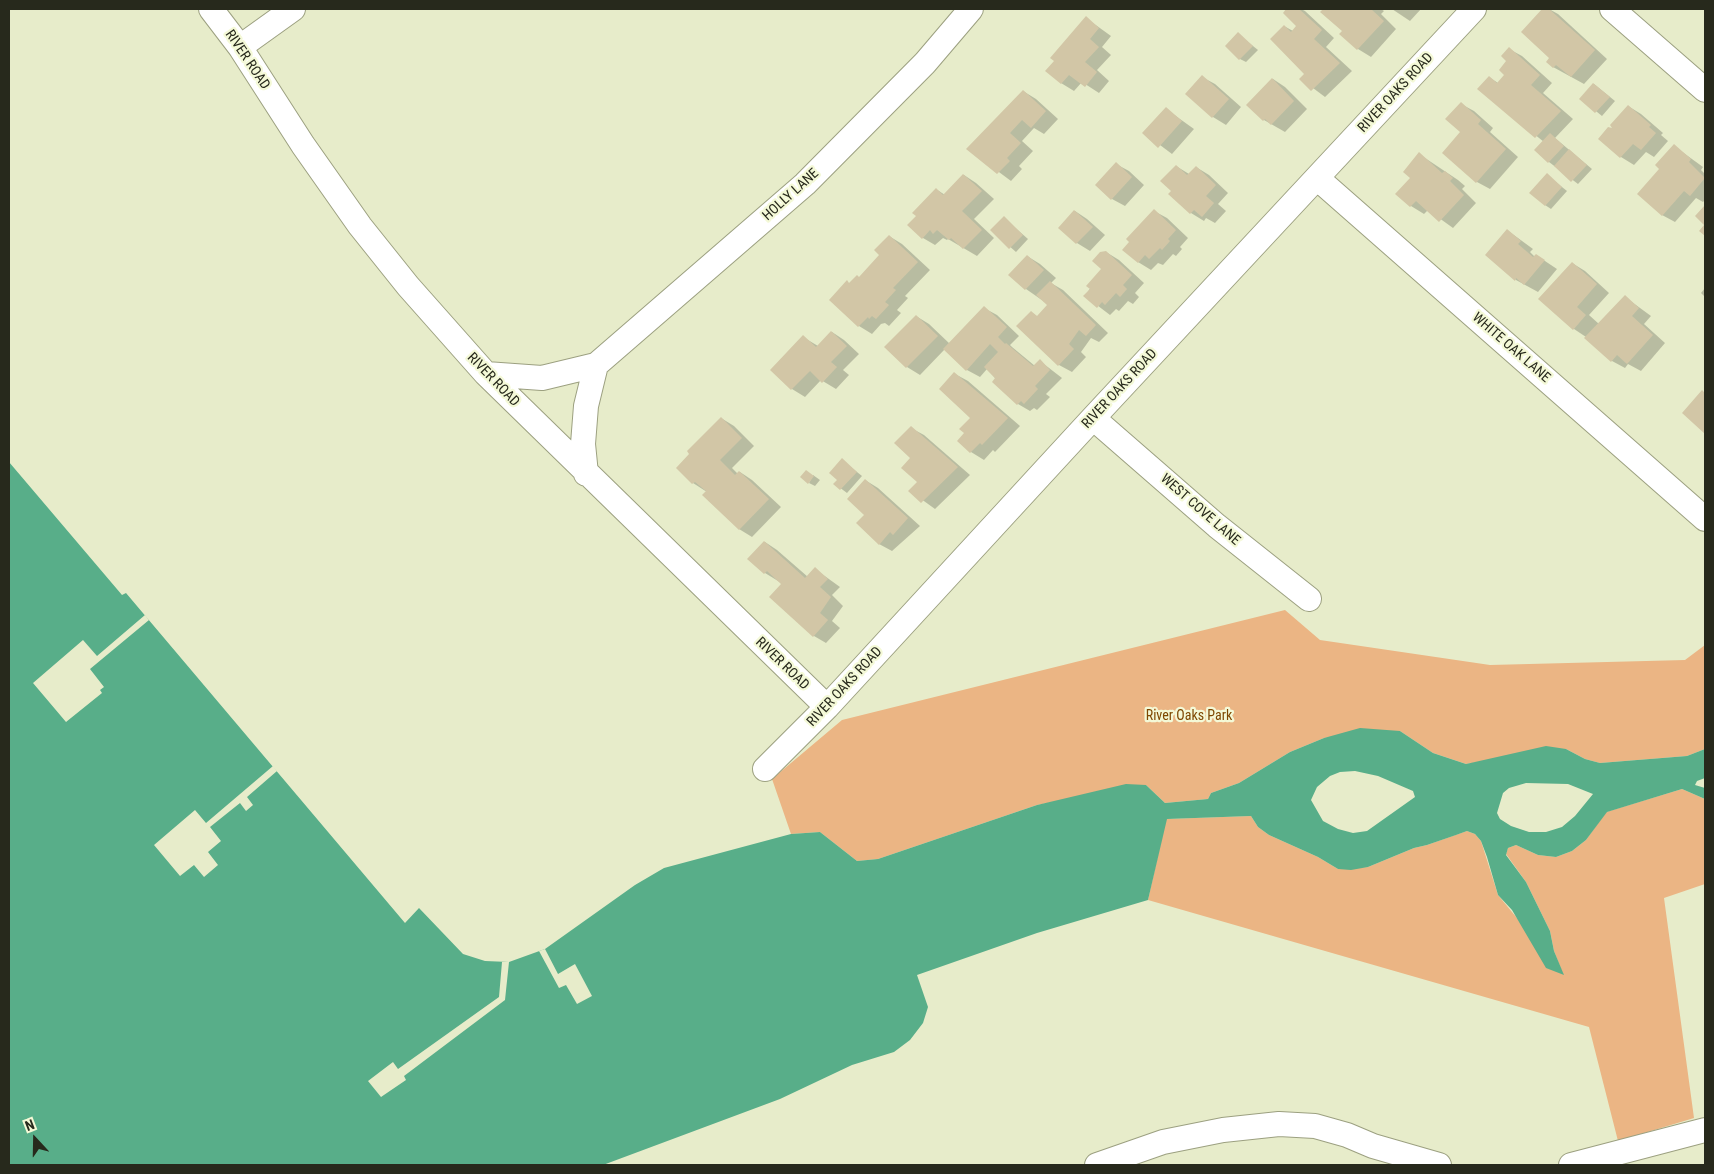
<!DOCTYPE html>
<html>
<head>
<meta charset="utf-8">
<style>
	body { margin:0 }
	#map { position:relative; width:1714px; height:1174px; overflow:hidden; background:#e7ecca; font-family:"Roboto Condensed",sans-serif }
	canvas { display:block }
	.frame { position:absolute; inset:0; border:10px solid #27291c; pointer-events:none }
	.north { position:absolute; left:10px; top:1114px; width:50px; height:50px; -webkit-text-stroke:4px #f4f9d7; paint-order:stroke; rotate:339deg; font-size:14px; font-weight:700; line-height:20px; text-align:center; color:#27291c }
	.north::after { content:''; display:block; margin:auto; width:18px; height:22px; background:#27291c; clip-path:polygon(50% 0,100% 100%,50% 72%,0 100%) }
</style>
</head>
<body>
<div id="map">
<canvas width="1714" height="1174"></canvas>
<div class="frame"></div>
<div class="north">N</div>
</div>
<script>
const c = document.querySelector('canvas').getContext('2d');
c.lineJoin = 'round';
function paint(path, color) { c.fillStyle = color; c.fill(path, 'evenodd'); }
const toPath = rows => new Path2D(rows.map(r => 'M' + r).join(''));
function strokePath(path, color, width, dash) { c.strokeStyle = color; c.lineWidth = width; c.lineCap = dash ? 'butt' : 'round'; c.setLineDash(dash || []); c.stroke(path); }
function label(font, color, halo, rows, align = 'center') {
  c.font = font + ' "Roboto Condensed",sans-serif'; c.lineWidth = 4.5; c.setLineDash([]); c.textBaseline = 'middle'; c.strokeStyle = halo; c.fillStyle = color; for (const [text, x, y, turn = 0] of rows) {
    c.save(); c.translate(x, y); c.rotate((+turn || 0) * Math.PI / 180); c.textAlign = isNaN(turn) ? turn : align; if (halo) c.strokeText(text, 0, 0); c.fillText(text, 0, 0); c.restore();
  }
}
paint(toPath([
	[1285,610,1320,640,1490,665,1685,660,1705,645,1705,749,1687,756,1600,763,1585,759,1566,749,1466,764,1433,753,1400,731,1324,738,1290,752,1239,783,1211,793,1208,799,1165,803,1146,785,1037,805,878,859,857,861,820,832,791,834,772,779,842,720],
	[1682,789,1705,799,1705,884,1664,898,1694,1118,1618,1141,1589,1027,1148,900,1166,819,1251,816,1258,827,1269,835,1318,857,1338,869,1368,867,1414,848,1427,845,1467,831,1475,834,1481,841,1498,895,1563,974,1554,951,1550,931,1526,882,1506,854,1508,848,1516,845,1538,855,1556,857,1572,851,1586,840,1606,812]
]), '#ebb584');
paint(toPath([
	[9,462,122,595,126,593,405,923,419,908,463,954,485,961,509,962,545,949,635,885,664,868,791,834,820,832,857,861,878,859,1037,805,1126,784,1146,785,1165,803,1208,799,1211,793,1239,783,1290,752,1324,738,1360,728,1400,731,1433,753,1466,764,1546,746,1566,749,1585,759,1600,763,1687,756,1705,749,1705,778,1697,781,1695,785,1705,788,1705,799,1682,789,1607,812,1586,840,1572,851,1556,857,1538,855,1516,845,1508,848,1506,855,1526,882,1550,931,1554,951,1564,975,1546,968,1512,910,1498,895,1487,857,1481,841,1475,834,1467,831,1456,835,1427,845,1414,848,1368,867,1351,870,1338,869,1318,857,1269,835,1258,827,1251,816,1167,819,1148,900,1037,933,917,975,928,1007,923,1023,910,1040,894,1052,852,1065,780,1099,603,1165,9,1165],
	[1355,771,1378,776,1413,791,1415,797,1367,831,1353,833,1338,829,1323,821,1311,800,1317,787,1330,776,1340,772],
	[1526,783,1568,784,1593,794,1575,816,1562,827,1546,832,1529,832,1511,826,1500,819,1497,813,1503,793,1509,788]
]), '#58ae89');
paint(toPath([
	[145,615,149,620,90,669,104,687,100,690,102,693,66,722,33,683,83,640,97,656],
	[273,766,277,771,247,797,253,805,246,811,240,803,210,827,221,841,208,852,218,865,204,877,194,865,180,876,154,845,195,810,206,823],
	[545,949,558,974,575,964,592,996,577,1004,566,985,559,988,539,951],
	[502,962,509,962,505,1000,404,1076,406,1080,381,1097,368,1081,393,1062,398,1069,499,997]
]), '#e7ecca');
paint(toPath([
	[1288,9,1301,9,1305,11,1334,38,1326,47,1352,71,1325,97,1301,79,1306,74,1284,26,1293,31,1298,26,1284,13],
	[1324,9,1381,9,1384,11,1381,14,1396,29,1371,57,1358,49,1341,34,1344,31,1322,11],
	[1392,9,1421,9,1410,21],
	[1544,9,1549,9,1558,14,1607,59,1584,84,1553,67,1551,58,1523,32],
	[1086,18,1111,36,1102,47,1111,55,1097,70,1109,81,1099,93,1082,82,1074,91,1061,83],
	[1238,34,1258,50,1246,62,1240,59],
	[1509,49,1522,56,1552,83,1543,93,1573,119,1555,138,1592,169,1578,184,1549,162,1544,142,1478,89,1489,77,1498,83,1505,75],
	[1202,77,1215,84,1241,107,1226,125,1213,117,1187,94],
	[1273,79,1285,87,1307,109,1285,132,1264,120,1248,105],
	[1594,84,1615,101,1602,116,1581,99],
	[1023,91,1036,99,1058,119,1044,134,1034,128,1022,141,1033,151,1019,166,1022,169,1011,181,968,149],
	[1461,104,1474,111,1493,128,1490,132,1518,157,1490,189,1477,182,1444,153,1462,132],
	[1628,106,1641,114,1663,133,1661,135,1668,141,1654,157,1646,152,1634,165,1621,157,1599,139,1614,129],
	[1166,109,1194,129,1172,154,1144,133],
	[1674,146,1703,167,1701,170,1705,174,1705,200,1703,202,1696,198,1675,222,1662,215,1661,169],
	[1419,154,1458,180,1465,186,1462,189,1476,203,1453,228,1428,210,1424,214,1411,206,1397,194,1412,178],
	[1116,164,1129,171,1144,185,1125,206,1112,199],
	[1176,166,1189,174,1196,167,1209,175,1228,193,1218,204,1226,211,1215,223,1206,218,1204,221,1191,213,1170,194,1173,191],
	[964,175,976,183,994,199,974,219,994,238,977,256,948,239,947,240,943,238,935,245,923,238,917,216,936,189,945,195],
	[1547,175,1567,191,1551,209,1545,205],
	[1075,211,1087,219,1105,235,1090,251,1077,243,1060,227],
	[1154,211,1167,218,1188,238,1180,247,1182,249,1176,256,1173,254,1163,265,1158,263,1151,270,1138,262],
	[1004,218,1028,239,1016,252,991,230],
	[1507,230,1533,249,1530,252,1535,257,1536,255,1557,269,1538,292,1516,280,1487,255],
	[889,236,902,244,930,270,905,296,908,298,897,310,901,313,889,326,885,323,881,324,872,334,859,326,830,300,859,278,881,255],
	[1106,252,1119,260,1144,283,1135,293,1139,297,1133,304,1128,301,1119,311,1116,309,1110,315,1085,296,1103,269],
	[1027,256,1040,264,1056,278,1051,283,1063,290,1108,333,1099,342,1091,338,1081,352,1086,357,1072,372,1059,365,1031,312,1038,317,1049,305,1026,289],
	[1572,263,1585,271,1609,293,1589,315,1599,324,1625,297,1651,316,1644,324,1665,343,1641,371,1628,364,1625,368,1612,361,1586,337,1574,329,1540,299],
	[1705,288,1705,297,1701,293],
	[984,308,997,315,1019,336,1010,345,1012,347,1035,366,1040,361,1062,378,1046,394,1050,397,1037,410,1034,408,1030,411,1018,404,987,369,980,377,967,370,945,349,920,375,907,367,916,316,929,324,950,344],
	[832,332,844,340,859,354,843,370,849,375,836,389,821,380,805,397,792,389,772,370,803,337,818,346],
	[955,374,968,381,1020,426,995,452,993,450,984,460,971,452,958,441,966,433,972,418],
	[721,418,734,426,754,446,732,468,738,474,740,472,752,480,781,507,752,537,739,529,707,492,693,483],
	[911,428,924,435,970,475,935,509,910,491,918,482,912,458],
	[842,460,862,476,847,493,835,484,838,480],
	[813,475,820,480,815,486,809,483],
	[865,480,878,488,920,526,892,551,879,544,865,514],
	[765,542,777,550,808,577,815,569,840,587,832,595,843,606,832,621,840,628,826,643,814,636,783,584,765,573,749,559]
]), '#0003');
paint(toPath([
	[1286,9,1299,9,1322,30,1314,39,1340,63,1311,91,1299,79,1304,74,1270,39,1284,25,1291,32,1296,26,1283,13],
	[1323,9,1371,9,1384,21,1357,50,1339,34,1342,31,1320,12],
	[1542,9,1549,9,1595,50,1571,77,1556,65,1553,68,1546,62,1549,58,1521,32],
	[1086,16,1099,28,1090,39,1099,47,1085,62,1097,72,1085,87,1069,75,1061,84,1045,71,1054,61,1050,58],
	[1238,32,1253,46,1239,60,1225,46],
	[1509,47,1540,75,1531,85,1561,111,1535,138,1477,89,1489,76,1497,83,1504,75,1499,70,1506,61,1501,56],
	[1202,75,1229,99,1212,118,1185,94],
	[1272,78,1294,101,1271,125,1265,119,1263,121,1246,105],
	[1593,83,1610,97,1595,113,1579,99],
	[1023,90,1046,111,1031,128,1022,120,1010,133,1021,143,1007,158,1010,161,997,174,966,149],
	[1461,102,1481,120,1478,124,1506,149,1476,183,1442,153,1460,132,1445,119],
	[1628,105,1651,125,1649,127,1656,133,1641,150,1633,144,1620,158,1598,139,1608,127,1612,128,1610,125],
	[1166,107,1182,121,1158,148,1142,133],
	[1550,133,1564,146,1548,163,1534,150],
	[1674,144,1691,159,1689,162,1705,178,1690,196,1684,191,1662,216,1637,194,1659,169,1655,165],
	[1569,149,1587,165,1571,182,1554,166],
	[1419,152,1442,173,1445,171,1453,178,1450,181,1464,195,1439,222,1416,201,1410,207,1395,194,1410,178,1403,172],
	[1116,162,1132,177,1111,200,1095,185],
	[1176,165,1187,175,1196,166,1216,185,1206,196,1214,203,1202,217,1194,210,1190,214,1168,194,1171,191,1160,181],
	[1547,173,1562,187,1545,206,1529,193],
	[963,174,982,191,962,211,982,230,963,249,951,238,949,240,937,230,933,234,930,230,922,239,907,225,916,216,912,213,936,188,943,195],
	[1705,205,1705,236,1699,231,1704,225,1695,216],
	[1154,209,1176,230,1168,239,1170,241,1162,250,1160,248,1149,259,1145,255,1138,263,1122,250,1129,242,1126,239],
	[1074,210,1093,227,1076,244,1058,228],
	[1004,216,1023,235,1009,249,990,230],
	[1507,229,1521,241,1518,244,1533,257,1536,254,1545,260,1524,285,1516,278,1515,281,1485,255],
	[889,235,918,262,893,288,896,290,885,302,889,305,876,319,872,316,869,319,868,317,858,327,829,300,847,280,849,283,857,275,859,277,879,255,874,250],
	[1106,251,1132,275,1123,285,1127,289,1120,297,1116,293,1105,305,1102,302,1097,308,1083,296,1090,289,1086,286,1101,269,1092,261,1100,252],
	[1027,255,1044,270,1025,290,1008,275],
	[1572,262,1597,284,1577,307,1586,315,1573,330,1538,299],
	[1050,281,1096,325,1086,336,1079,330,1069,344,1074,349,1058,366,1016,326,1031,311,1037,316,1047,305,1036,295],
	[1625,295,1639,308,1632,316,1653,335,1627,364,1617,355,1611,362,1584,338],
	[984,306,1007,327,998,337,1005,344,1006,343,1033,366,1040,359,1050,370,1035,386,1038,389,1024,404,1021,401,1017,405,992,382,995,378,984,367,998,352,990,344,966,371,943,349],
	[916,315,938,336,906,368,884,347],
	[831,331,847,346,831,362,837,367,822,383,810,371,791,390,770,370,803,335,816,347],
	[954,372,1008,418,982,445,980,443,970,453,957,441,964,433,959,429,970,418,939,389],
	[1702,390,1705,393,1705,434,1682,413],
	[721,417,742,438,720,460,735,475,739,471,769,499,739,530,702,495,706,491,695,482,692,484,676,468,689,454,687,451],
	[911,426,958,467,921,503,908,491,917,482,901,468,910,458,894,443],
	[842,458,857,472,840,490,833,484,837,480,829,473],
	[806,470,814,476,808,484,800,477],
	[865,479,908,518,893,535,890,532,879,545,856,523,864,515,847,499],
	[764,541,805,578,815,567,828,579,820,587,831,597,820,613,828,620,813,637,769,597,781,584,767,571,764,574,747,559]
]), '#d2c6a6');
const minor = toPath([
	[211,9,240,47,303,145,360,226,408,286,486,374,827,707],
	[1612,9,1705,90],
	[240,47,293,9],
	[1317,178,1705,519],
	[486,374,542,378,596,365],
	[1093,418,1217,526,1309,599],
	[586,474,583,444,586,406,596,365,805,184,925,63,971,9],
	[765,769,827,707,1093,418,1474,9],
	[1097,1165,1163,1142,1223,1130,1279,1124,1315,1126,1347,1135,1373,1146,1439,1165],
	[1571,1165,1705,1130]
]);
strokePath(minor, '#9ca080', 26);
strokePath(minor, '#fff', 24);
label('14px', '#27291c', '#f4f9d7', [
	["RIVER ROAD",247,60,56],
	["RIVER OAKS ROAD",1396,93,-47],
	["HOLLY LANE",791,195,-42],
	["WHITE OAK LANE",1511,348,41],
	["RIVER ROAD",493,380,46],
	["RIVER OAKS ROAD",1120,389,-47],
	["WEST COVE LANE",1200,510,41],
	["RIVER ROAD",782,664,44],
	["RIVER OAKS ROAD",845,687,-47]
]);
label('14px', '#7e4700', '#f4f9d7', [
	["River Oaks Park",1189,716]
]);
</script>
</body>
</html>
